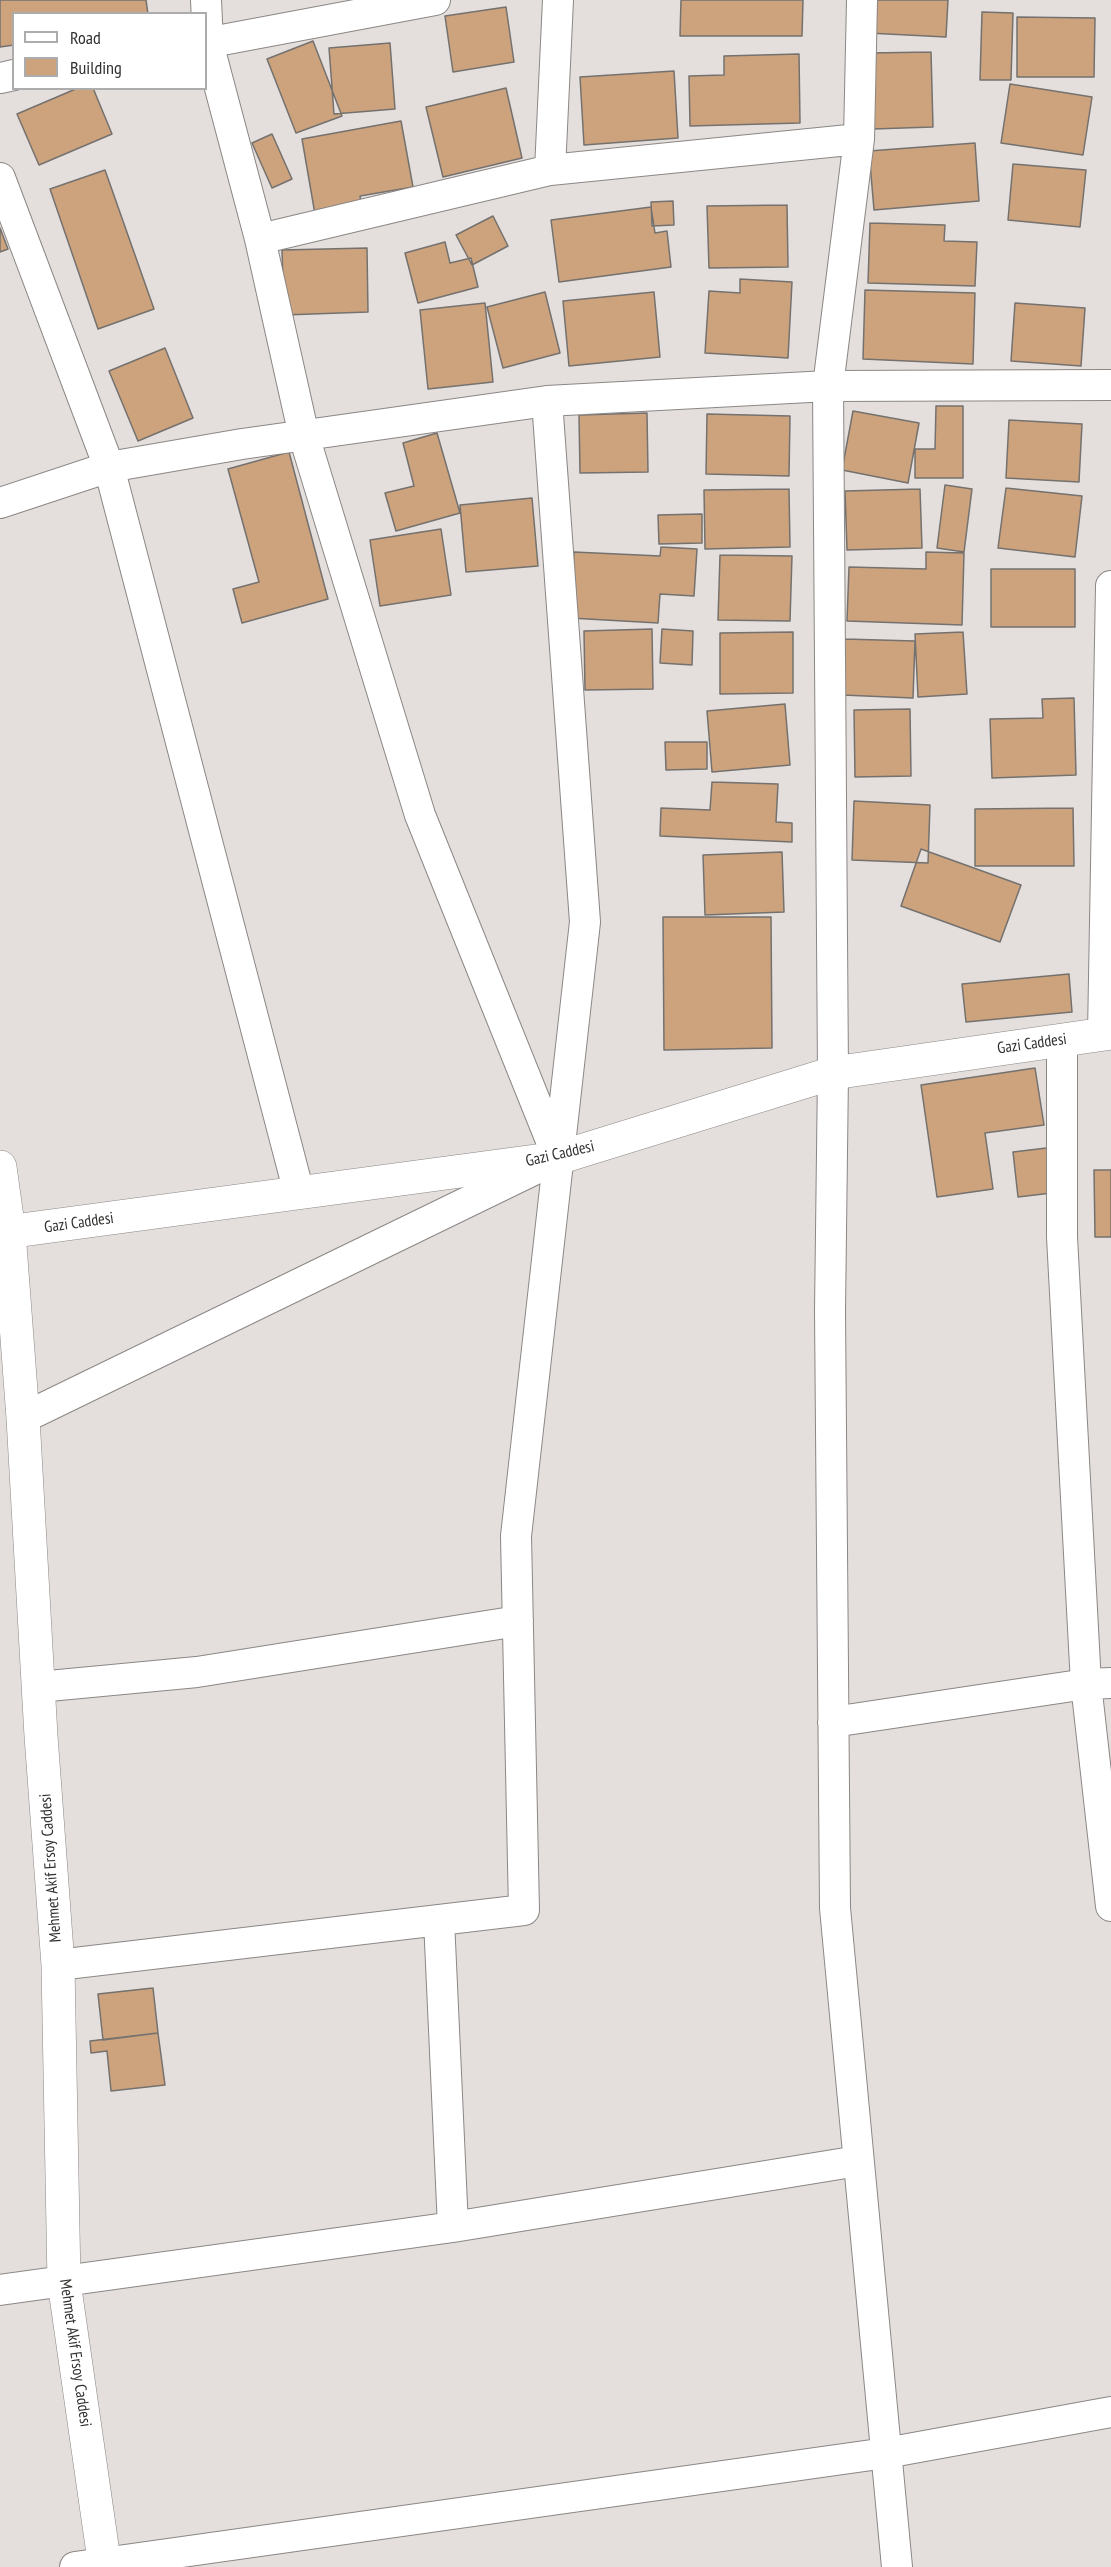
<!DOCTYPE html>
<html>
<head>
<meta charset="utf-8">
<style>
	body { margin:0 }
	#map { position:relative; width:1111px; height:2567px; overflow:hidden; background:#e4dfdd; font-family:"PT Sans Narrow",sans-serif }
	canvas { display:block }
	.legend { position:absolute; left:12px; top:12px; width:195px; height:78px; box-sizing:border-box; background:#fff; border:2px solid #adacac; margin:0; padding:8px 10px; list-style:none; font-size:18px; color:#32302f }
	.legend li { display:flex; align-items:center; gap:12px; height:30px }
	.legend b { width:30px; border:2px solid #adacac }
</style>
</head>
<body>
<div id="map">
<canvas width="1111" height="2567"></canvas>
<ul class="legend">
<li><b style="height:8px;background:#fff"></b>Road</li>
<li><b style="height:16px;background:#cda37d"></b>Building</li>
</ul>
</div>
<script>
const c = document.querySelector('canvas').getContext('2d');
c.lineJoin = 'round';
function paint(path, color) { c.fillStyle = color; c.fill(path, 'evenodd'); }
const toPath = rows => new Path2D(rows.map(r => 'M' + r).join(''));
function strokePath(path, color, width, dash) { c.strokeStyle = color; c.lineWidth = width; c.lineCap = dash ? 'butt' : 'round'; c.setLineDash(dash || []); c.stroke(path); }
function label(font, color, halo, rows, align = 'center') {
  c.font = font + ' "PT Sans Narrow",sans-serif'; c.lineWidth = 5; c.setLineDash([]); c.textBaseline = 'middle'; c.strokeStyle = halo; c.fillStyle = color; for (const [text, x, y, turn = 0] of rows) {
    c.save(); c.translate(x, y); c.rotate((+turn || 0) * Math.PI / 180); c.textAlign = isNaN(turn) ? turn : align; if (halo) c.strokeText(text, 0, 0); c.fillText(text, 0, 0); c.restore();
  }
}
const building = toPath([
	[0,0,146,0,148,14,14,14,14,45,0,47,0,0],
	[681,0,803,0,802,36,680,36,681,0],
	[870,0,948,0,946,37,868,33,870,0],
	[506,7,514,62,453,72,445,16,506,7],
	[982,12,1013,13,1011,80,980,80,982,12],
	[1017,17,1095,18,1094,77,1017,77,1017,17],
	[313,41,342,116,296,133,267,59,313,41],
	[390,43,395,109,334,114,329,48,390,43],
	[931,52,933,127,873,129,871,53,931,52],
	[799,54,800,123,690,126,689,76,724,75,724,56,799,54],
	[674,71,678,138,584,145,580,77,674,71],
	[1010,84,1092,97,1083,155,1001,143,1010,84],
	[78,88,93,88,112,134,39,165,17,114,78,88],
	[506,88,522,158,443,177,426,107,506,88],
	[401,121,413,187,360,196,363,212,316,220,302,139,401,121],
	[272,134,292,179,272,188,252,143,272,134],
	[975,143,979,201,874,210,869,151,975,143],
	[1013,164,1086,170,1080,227,1008,220,1013,164],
	[105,170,154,309,98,329,50,189,105,170],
	[673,201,674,225,652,226,651,202,673,201],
	[787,205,788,267,709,268,707,206,787,205],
	[651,207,655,233,667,231,671,267,559,282,551,220,651,207],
	[493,216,508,246,472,265,456,235,493,216],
	[870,223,945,225,944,241,977,242,975,286,868,283,870,223],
	[0,228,8,249,0,252,0,228],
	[445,242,450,263,471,258,478,287,418,303,405,253,445,242],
	[367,248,368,312,284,315,282,250,367,248],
	[740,279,792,282,788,358,705,353,709,291,740,293,740,279],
	[865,290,975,293,973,364,863,359,865,290],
	[545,292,560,353,503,368,487,307,545,292],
	[654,292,660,357,569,366,563,301,654,292],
	[485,303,493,382,428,389,420,310,485,303],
	[1015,303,1085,308,1081,366,1011,361,1015,303],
	[165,348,193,418,138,441,109,371,165,348],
	[936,406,963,406,963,478,915,478,915,449,935,449,936,406],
	[853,411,919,423,908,483,842,470,853,411],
	[647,413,648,472,580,473,579,415,647,413],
	[707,414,790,416,789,476,706,474,707,414],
	[1009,420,1082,424,1079,482,1006,478,1009,420],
	[437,433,460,513,396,531,385,493,414,486,403,443,437,433],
	[289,452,328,599,242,623,233,589,259,582,228,469,289,452],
	[945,485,972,489,964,552,937,548,945,485],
	[1006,488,1082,496,1075,557,998,548,1006,488],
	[789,489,790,547,705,549,704,490,789,489],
	[920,489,922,548,847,550,845,491,920,489],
	[532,498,538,566,466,572,460,505,532,498],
	[702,514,702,543,659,544,658,515,702,514],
	[441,529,451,595,380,606,370,540,441,529],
	[661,547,697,549,694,596,660,594,658,623,570,618,574,552,660,556,661,547],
	[926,552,964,553,962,625,847,621,849,567,926,569,926,552],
	[720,555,792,556,790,621,718,620,720,555],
	[991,569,1075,569,1075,627,991,627,991,569],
	[652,629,653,689,585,690,584,631,652,629],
	[662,629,693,631,692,665,660,663,662,629],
	[793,632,793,693,720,694,720,633,793,632],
	[963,632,967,694,918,697,915,634,963,632],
	[844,639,915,641,913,698,842,695,844,639],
	[1074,698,1076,775,992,778,990,719,1043,718,1042,699,1074,698],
	[785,704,790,765,712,772,707,711,785,704],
	[910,709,911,776,855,777,854,710,910,709],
	[665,742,707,742,707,769,666,770,665,742],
	[712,782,778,784,776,822,792,823,792,842,660,836,661,808,710,810,712,782],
	[854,801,930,805,928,863,852,860,854,801],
	[1073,808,1074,866,975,866,975,809,1073,808],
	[921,849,1021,885,1000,942,901,906,921,849],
	[782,852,784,912,705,915,703,855,782,852],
	[663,917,771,917,772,1048,664,1050,663,917],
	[1069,974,1072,1012,966,1022,962,984,1069,974],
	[1035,1068,1044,1125,985,1133,993,1189,937,1197,921,1085,1035,1068],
	[1055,1147,1060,1192,1018,1197,1013,1152,1055,1147],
	[1094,1170,1111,1170,1111,1237,1095,1237,1094,1170],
	[153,1988,158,2033,103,2040,98,1994,153,1988],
	[158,2033,165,2085,111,2091,107,2051,91,2053,90,2041,158,2033]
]);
paint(building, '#cda37d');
strokePath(building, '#74716e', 1.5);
const minor = toPath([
	[862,0,859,139,828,386,833,1073,830,1311,835,1908,897,2567],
	[206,43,435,0],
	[0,78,14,75],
	[550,170,558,0],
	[0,178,109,467,299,1193],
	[260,239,550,170,859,139],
	[0,503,109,467,242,444,547,401,828,386,1111,385],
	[1103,1034,1111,586],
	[1062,1040,1062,1237,1086,1684,1111,1906],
	[23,1418,558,1158,420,815,304,436,260,239,208,43,206,0],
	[38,1687,197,1672,518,1621],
	[833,1722,1086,1684,1111,1683],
	[439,1920,453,2227],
	[58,1965,524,1910,516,1536,585,922,547,401],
	[0,2290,453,2227,858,2161],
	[75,2567,886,2453,1111,2412]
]);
const tertiary = toPath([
	[0,1167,9,1232,23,1418,41,1736,58,1965,64,2282,105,2567],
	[0,1233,558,1158,833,1073,1111,1033]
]);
strokePath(minor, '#8b8785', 32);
strokePath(tertiary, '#8b8785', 34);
strokePath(minor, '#fff', 30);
strokePath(tertiary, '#fff', 33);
label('16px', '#32302f', '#fff', [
	["Gazi Caddesi",1032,1044,-8],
	["Gazi Caddesi",560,1154,-13],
	["Gazi Caddesi",79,1223,-8],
	["Mehmet Akif Ersoy Caddesi",51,1868,-94],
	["Mehmet Akif Ersoy Caddesi",75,2353,82]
]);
</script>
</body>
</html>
